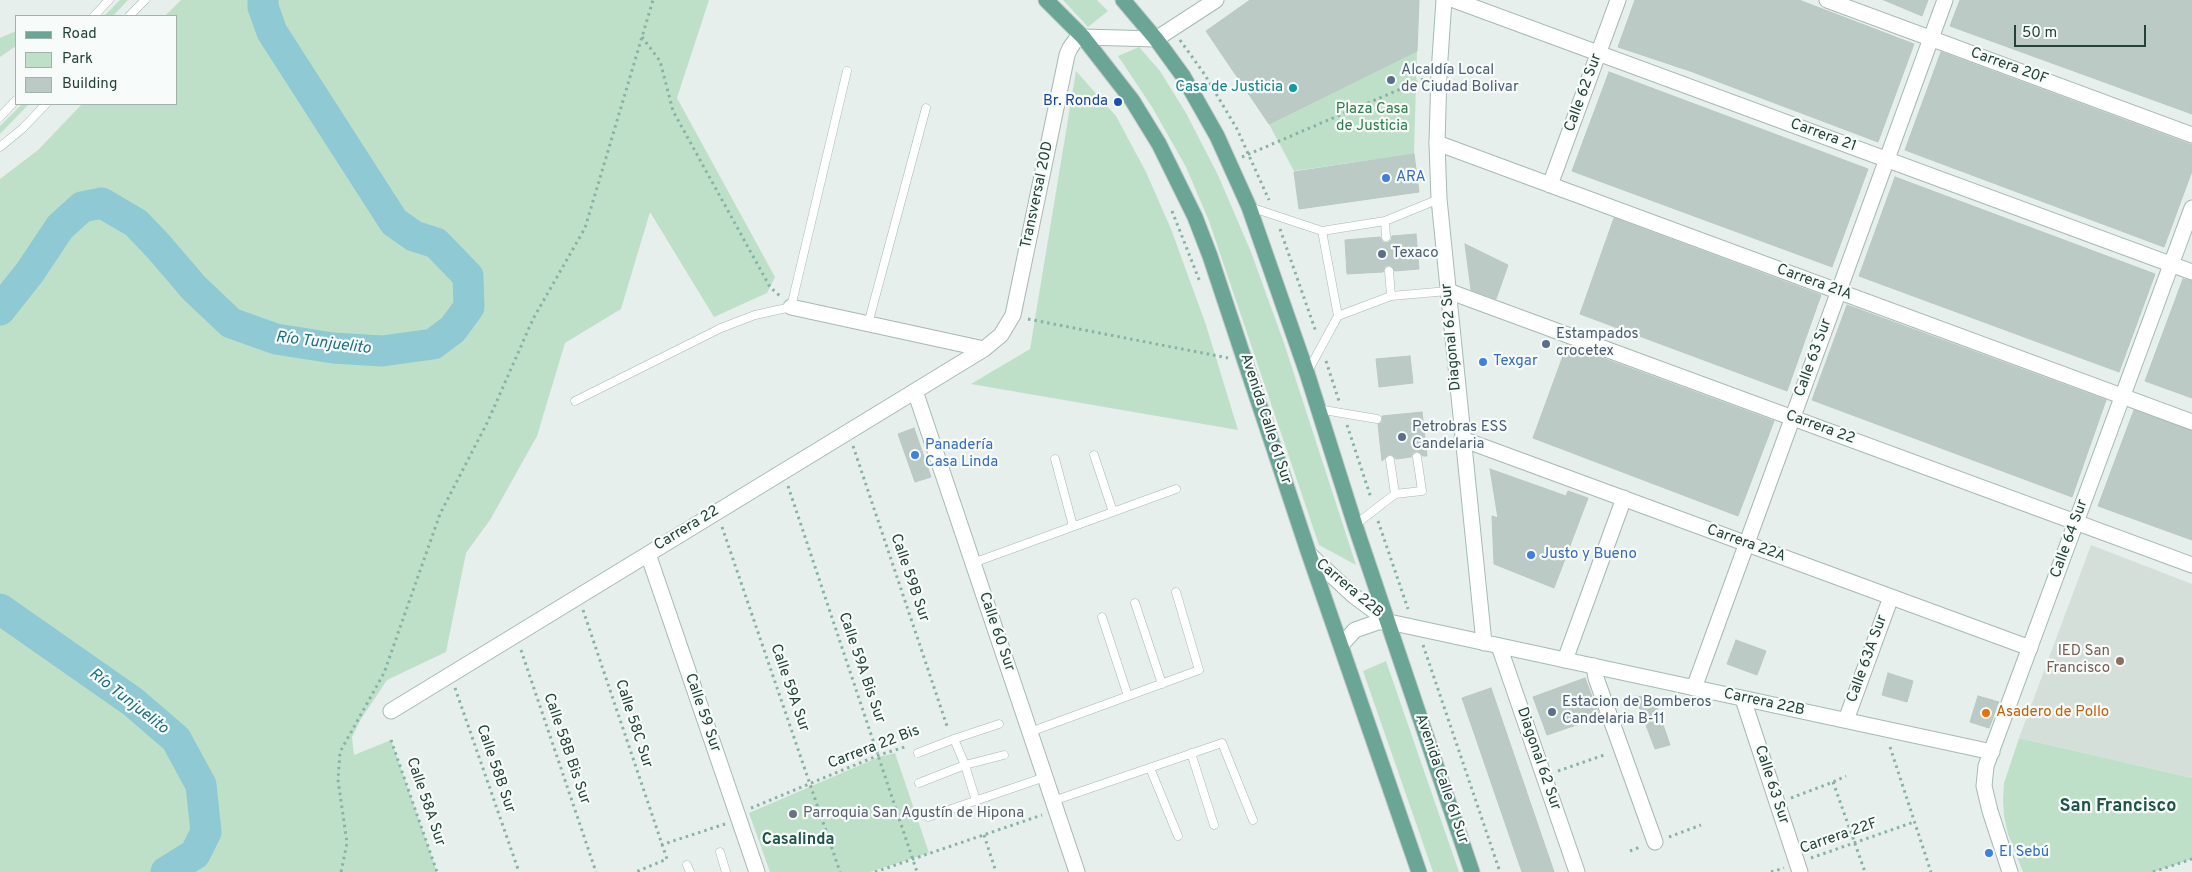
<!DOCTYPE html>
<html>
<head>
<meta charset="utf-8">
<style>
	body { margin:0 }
	#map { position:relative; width:2192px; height:872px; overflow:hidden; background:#e6efeb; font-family:Overpass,sans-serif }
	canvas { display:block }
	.legend { position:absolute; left:15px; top:15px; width:162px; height:90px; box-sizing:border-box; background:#f7fbf9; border:1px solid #a3b1ad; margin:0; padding:6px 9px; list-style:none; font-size:15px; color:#24423a }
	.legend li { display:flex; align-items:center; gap:10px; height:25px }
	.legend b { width:25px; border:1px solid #a3b1ad }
	.scale { position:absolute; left:2014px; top:25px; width:132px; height:22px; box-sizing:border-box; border:2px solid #24423a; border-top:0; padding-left:6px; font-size:15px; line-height:18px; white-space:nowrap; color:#24423a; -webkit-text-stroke:4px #f7fbf9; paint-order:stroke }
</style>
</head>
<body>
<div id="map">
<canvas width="2192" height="872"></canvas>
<ul class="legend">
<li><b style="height:6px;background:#6aa596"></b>Road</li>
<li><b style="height:14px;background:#bfe0c8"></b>Park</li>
<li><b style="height:14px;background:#bbcac4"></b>Building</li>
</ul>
<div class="scale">50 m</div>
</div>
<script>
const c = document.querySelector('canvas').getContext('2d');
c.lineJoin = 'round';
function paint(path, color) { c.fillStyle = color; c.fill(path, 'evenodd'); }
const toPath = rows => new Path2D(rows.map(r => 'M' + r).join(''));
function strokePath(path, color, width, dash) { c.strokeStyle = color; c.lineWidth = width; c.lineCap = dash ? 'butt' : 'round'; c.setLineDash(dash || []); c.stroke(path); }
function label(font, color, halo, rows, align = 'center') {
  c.font = font + ' Overpass,sans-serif'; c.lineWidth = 4.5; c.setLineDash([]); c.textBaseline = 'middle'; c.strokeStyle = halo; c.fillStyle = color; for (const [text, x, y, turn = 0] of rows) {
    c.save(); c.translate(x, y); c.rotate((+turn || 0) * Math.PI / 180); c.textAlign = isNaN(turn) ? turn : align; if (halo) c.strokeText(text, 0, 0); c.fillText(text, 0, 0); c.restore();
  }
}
paint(toPath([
	[2091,545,2192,584,2192,778,2019,738]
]), '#d4dfda');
paint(toPath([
	[120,0,128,0,113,16,104,16],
	[181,0,709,0,677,98,775,277,767,293,714,317,650,212,621,309,565,343,537,436,490,520,466,553,446,652,387,680,361,719,352,737,354,755,391,740,437,872,0,872,0,179,38,150,82,104,176,104,176,16,165,16],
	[1063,0,1097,0,1108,11,1088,27],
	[16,31,16,46,0,57,0,38],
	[1139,47,1160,71,1186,113,1218,175,1251,252,1284,343,1356,565,1319,545,1209,221,1186,167,1152,107,1118,56],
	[1417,51,1414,154,1294,171,1269,124],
	[1076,71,1116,116,1146,172,1171,229,1206,325,1238,430,971,384,1030,349],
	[22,104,29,104,0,134,0,126],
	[1386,661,1459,872,1433,872,1363,671],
	[2019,738,2192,778,2192,859,2153,872,2023,872,2008,834,2004,816,2003,801,2004,783],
	[895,753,929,853,870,872,770,872,749,813,879,757]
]), '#bfe0c8');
strokePath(toPath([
	[0,310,30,272,60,227,82,207,102,203,136,223,158,246,194,288,231,323,276,339,333,348,382,351,433,344,453,329,469,307,468,276,436,243,414,236,394,222,272,32,263,7,263,0],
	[0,609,133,702,176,739,201,785,206,832,195,854,166,872]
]), '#8ec9d4', 31);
const building = toPath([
	[1250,0,1419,0,1417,51,1269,124,1206,31,1250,0],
	[1635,0,1799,0,1914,44,1878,142,1690,71,1618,47,1635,0],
	[1884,0,1928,0,1922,16,1884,0],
	[1960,0,2192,0,2192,114,1950,26,1960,0],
	[1941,52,2192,145,2192,171,2164,247,1905,150,1941,52],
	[1609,72,1868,169,1832,267,1572,171,1609,72],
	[1414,154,1419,192,1299,209,1294,172,1414,154],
	[1895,177,2155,274,2119,372,1859,276,1895,177],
	[1614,218,1821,295,1787,391,1580,314,1614,218],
	[1416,234,1419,269,1395,271,1389,265,1385,267,1383,272,1347,274,1345,240,1380,237,1383,242,1387,243,1391,240,1392,236,1416,234],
	[1465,244,1508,265,1496,299,1471,290,1465,244],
	[2183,279,2192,281,2192,398,2145,381,2183,279],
	[1847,305,2106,400,2072,497,1812,400,1847,305],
	[1567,345,1774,421,1738,516,1533,438,1567,345],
	[1410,356,1413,383,1379,387,1376,359,1410,356],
	[2134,410,2192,431,2192,540,2098,506,2134,410],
	[1422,412,1427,456,1423,456,1417,451,1413,453,1411,457,1396,459,1390,454,1382,461,1378,424,1382,422,1382,416,1422,412],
	[914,428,931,477,915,482,898,434,914,428],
	[1490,469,1566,496,1568,491,1588,498,1554,588,1494,564,1492,516,1498,518,1490,469],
	[1736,640,1766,651,1757,675,1727,664,1736,640],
	[1888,673,1913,681,1907,702,1882,695,1888,673],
	[1585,678,1600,717,1547,735,1533,697,1585,678],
	[1491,688,1554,872,1522,872,1462,698,1491,688],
	[1635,696,1654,698,1670,745,1655,749,1635,696],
	[1978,696,1999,702,1989,728,1970,722,1978,696]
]);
paint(building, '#bbcac4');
strokePath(building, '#b8c9c2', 1);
const lane = toPath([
	[94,16,109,0],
	[129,16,145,0],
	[0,117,16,100],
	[0,147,22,129,46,104],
	[1250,207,1322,231,1385,221,1439,199],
	[1385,221,1386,237],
	[1322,231,1338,316],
	[1389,271,1391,296],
	[868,324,926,108],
	[1308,371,1338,316,1391,296,1448,291],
	[575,401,721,328,755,315,791,307,847,71],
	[1318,409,1377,419],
	[1094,455,1113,512],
	[1055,459,1073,526],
	[1390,460,1395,494,1422,491,1417,457],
	[1355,525,1395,494],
	[973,563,1176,489],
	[1135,603,1162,684],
	[1102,617,1128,696],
	[1030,732,1199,670,1176,592],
	[954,739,965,765,976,801],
	[918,753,954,739,999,724],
	[1191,753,1214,825],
	[1150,768,1178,836],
	[919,783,965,765,1004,755],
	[1053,801,1222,743,1253,820],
	[928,817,1045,777],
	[720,852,726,872],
	[687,865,690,872]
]);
const street = toPath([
	[1454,0,2192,272],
	[1827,0,2192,135],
	[1437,143,2192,422],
	[1550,185,1618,0],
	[1448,291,2192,565],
	[791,307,984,349],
	[915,391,1077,872],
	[1462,439,2030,648],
	[648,554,757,872],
	[1499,646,1577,872],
	[1565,660,1624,498],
	[1594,666,1596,678,1655,842],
	[1694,688,1945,0],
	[1743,699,1800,872],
	[391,711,984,349,1001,335,1013,315,1067,55,1070,48,1075,41,1083,37,1156,39],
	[1846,720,1891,597]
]);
const secondary = toPath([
	[1444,0,1439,73,1437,143,1439,199,1484,643],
	[1156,39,1216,0],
	[1310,555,1354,596,1389,622],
	[1341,645,1355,630,1378,622,1389,622,1992,752],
	[2010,872,1990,811,1984,786,1986,766,2192,208]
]);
const primary = toPath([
	[1046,0,1083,37,1132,100,1159,144,1195,217,1210,256,1308,551,1419,872],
	[1123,0,1156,39,1183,76,1217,136,1249,207,1307,373,1355,525,1472,872]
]);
strokePath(lane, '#a8b8b2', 9);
strokePath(street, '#a8b8b2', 17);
strokePath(secondary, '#a4bbb3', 17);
strokePath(primary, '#c2cac8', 17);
strokePath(toPath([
	[642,37,660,61,673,111,770,287,780,296],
	[1180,40,1205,75,1237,129,1269,200],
	[1242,157,1424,79],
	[1172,211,1200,282],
	[1280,229,1316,332],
	[1028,319,1228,358],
	[1326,361,1339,401],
	[1347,425,1371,498],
	[853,446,948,729],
	[788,486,917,872],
	[1378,521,1408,609],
	[722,527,840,872],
	[583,610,667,859,636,872],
	[1423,645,1500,872],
	[521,650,596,872],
	[455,688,519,872],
	[391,740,437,872],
	[1890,747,1931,872],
	[1558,771,1607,754],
	[1833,782,1865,872],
	[1791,798,1833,782,1846,776],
	[751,808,879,755,908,746],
	[984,835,996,872],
	[1669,837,1701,825],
	[661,845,725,824],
	[1630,851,1640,847],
	[1811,858,1914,822],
	[341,872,347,843,338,780,340,752,384,673,440,514,488,421,533,319,585,228,653,0],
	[875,872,1042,815],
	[1771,872,1784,868],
	[2153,872,2192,859]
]), '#86b3a5', 3, [2.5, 4]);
strokePath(lane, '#fff', 8);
strokePath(street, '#fff', 15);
strokePath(secondary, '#fff', 15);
strokePath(primary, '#6aa596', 15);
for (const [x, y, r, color] of [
	[1391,80,5,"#5c6f8a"],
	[1293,88,5,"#0f9aa8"],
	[1118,102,5,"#1a4fb4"],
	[1386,178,5,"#3f7fe0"],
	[1382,254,5,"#5c6f8a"],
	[1546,344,5,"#5c6f8a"],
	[1483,362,5,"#3f7fe0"],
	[1402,437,5,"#5c6f8a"],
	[915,455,5,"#3f7fe0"],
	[1531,555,5,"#3f7fe0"],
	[2120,661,5,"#8d6e63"],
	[1552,712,5,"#5c6f8a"],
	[1986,713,5,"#e8710a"],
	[793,814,5,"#6b7280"],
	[1989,853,5,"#3f7fe0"]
]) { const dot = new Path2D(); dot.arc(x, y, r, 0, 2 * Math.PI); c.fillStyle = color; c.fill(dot); strokePath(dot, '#f7fbf9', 2); }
label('15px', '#24423a', '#f7fbf9', [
	["Carrera 20F",2009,67,20],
	["Calle 62 Sur",1584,93,-70],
	["Carrera 21",1823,136,20],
	["Transversal 20D",1038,195,-78],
	["Carrera 21A",1814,283,20],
	["Diagonal 62 Sur",1452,337,-95],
	["Calle 63 Sur",1814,358,-70],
	["Avenida Calle 61 Sur",1265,419,72],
	["Carrera 22",1820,428,20],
	["Carrera 22",687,529,-31],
	["Calle 64 Sur",2070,539,-70],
	["Carrera 22A",1746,544,20],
	["Calle 59B Sur",909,578,71],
	["Carrera 22B",1349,589,40],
	["Calle 60 Sur",996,632,71],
	["Calle 63A Sur",1868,659,-70],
	["Calle 59A Bis Sur",861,668,71],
	["Calle 59A Sur",789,688,71],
	["Carrera 22B",1764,703,12],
	["Calle 59 Sur",702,713,71],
	["Calle 58C Sur",633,724,72],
	["Carrera 22 Bis",874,748,-21],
	["Calle 58B Bis Sur",566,749,71],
	["Diagonal 62 Sur",1538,759,71],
	["Calle 58B Sur",495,769,71],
	["Avenida Calle 61 Sur",1441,779,71],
	["Calle 63 Sur",1771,785,72],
	["Calle 58A Sur",425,802,71],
	["Carrera 22F",1839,837,-19]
]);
label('15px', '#4e5e75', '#f7fbf9', [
	["Alcaldía Local",1401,71],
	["de Ciudad Bolivar",1401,88],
	["Texaco",1392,254],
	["Estampados",1556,335],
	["crocetex",1556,352],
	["Petrobras ESS",1412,428],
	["Candelaria",1412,445],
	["Estacion de Bomberos",1562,703],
	["Candelaria B-11",1562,720]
], 'left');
label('15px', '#0d838f', '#f7fbf9', [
	["Casa de Justicia",1283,88]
], 'right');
label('15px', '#164399', '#f7fbf9', [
	["Br. Ronda",1108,102]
], 'right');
label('15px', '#2d7a4b', '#f7fbf9', [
	["Plaza Casa",1372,110],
	["de Justicia",1372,127]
]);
label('15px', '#366cbe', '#f7fbf9', [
	["ARA",1396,178],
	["Texgar",1493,362],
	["Panadería",925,446],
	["Casa Linda",925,463],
	["Justo y Bueno",1541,555],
	["El Sebú",1999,853]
], 'left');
label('15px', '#785e54', '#f7fbf9', [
	["IED San",2110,652],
	["Francisco",2110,669]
], 'right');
label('15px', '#c56008', '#f7fbf9', [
	["Asadero de Pollo",1996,713]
], 'left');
label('15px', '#5b616d', '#f7fbf9', [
	["Parroquia San Agustín de Hipona",803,814]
], 'left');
label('italic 16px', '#1c6f80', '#f7fbf9', [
	["Río Tunjuelito",323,344,7],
	["Río Tunjuelito",128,702,38]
]);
label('bold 16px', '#1f5548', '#f7fbf9', [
	["Casalinda",798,841]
]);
label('bold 18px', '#1f5548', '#f7fbf9', [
	["San Francisco",2118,807]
]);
</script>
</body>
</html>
